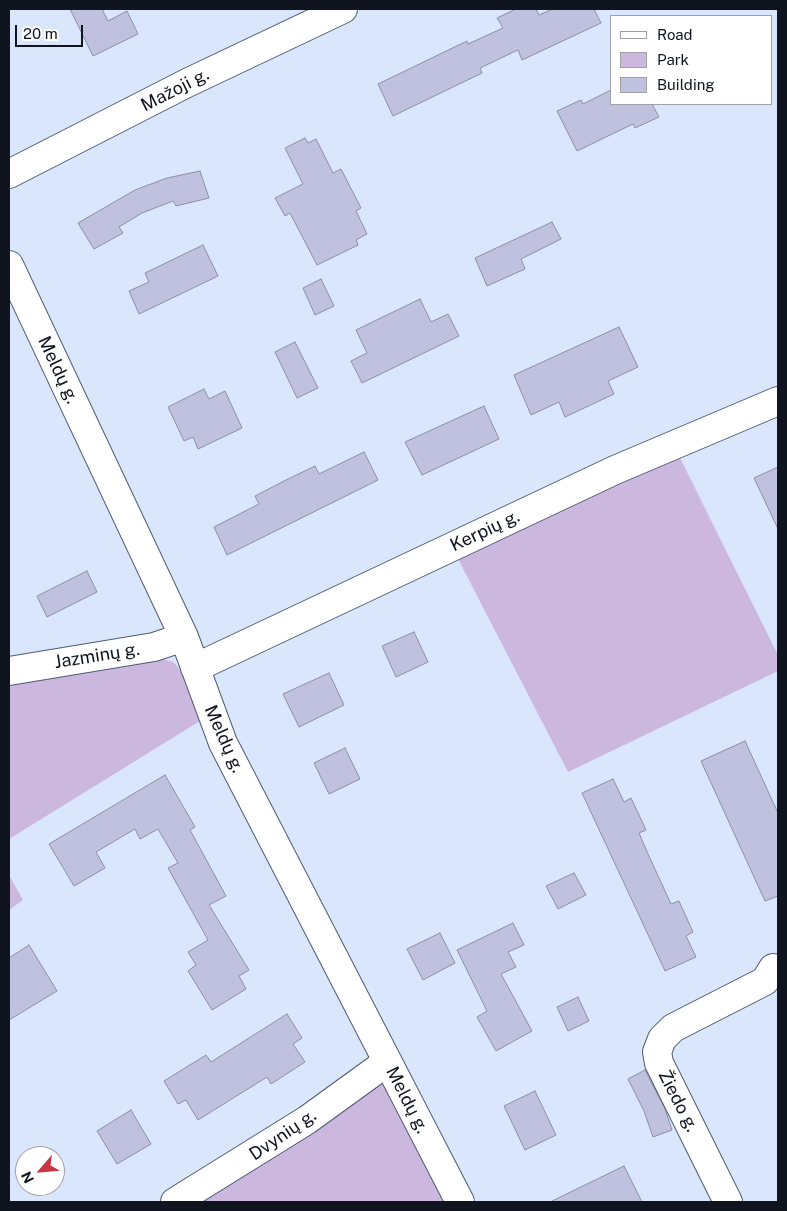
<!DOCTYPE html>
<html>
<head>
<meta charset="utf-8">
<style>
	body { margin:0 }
	#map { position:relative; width:787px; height:1211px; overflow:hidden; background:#d9e6fc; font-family:"Public Sans",sans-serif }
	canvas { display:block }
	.frame { position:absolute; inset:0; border:10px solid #0f141e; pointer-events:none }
	.legend { position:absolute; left:610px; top:15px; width:162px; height:90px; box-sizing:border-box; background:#fff; border:1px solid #9fa1a5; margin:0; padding:6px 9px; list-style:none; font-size:15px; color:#0f141e }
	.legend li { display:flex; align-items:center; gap:10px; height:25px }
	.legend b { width:25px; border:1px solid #9fa1a5 }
	.north { position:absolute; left:15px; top:1146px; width:50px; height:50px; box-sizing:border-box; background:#fff; border:1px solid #9fa1a5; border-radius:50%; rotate:243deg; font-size:14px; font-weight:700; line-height:20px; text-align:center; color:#0f141e }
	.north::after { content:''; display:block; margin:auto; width:18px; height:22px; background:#c53545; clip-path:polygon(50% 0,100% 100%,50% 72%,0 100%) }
	.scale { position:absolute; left:15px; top:25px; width:68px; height:22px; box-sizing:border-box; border:2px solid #0f141e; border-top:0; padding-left:6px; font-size:15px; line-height:18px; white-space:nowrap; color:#0f141e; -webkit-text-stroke:4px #fff; paint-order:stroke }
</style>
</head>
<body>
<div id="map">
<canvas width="787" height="1211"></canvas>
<div class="frame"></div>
<ul class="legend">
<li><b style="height:6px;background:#fff"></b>Road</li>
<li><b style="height:14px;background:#ccb8df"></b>Park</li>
<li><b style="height:14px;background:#c0c1df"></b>Building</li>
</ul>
<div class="north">N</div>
<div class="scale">20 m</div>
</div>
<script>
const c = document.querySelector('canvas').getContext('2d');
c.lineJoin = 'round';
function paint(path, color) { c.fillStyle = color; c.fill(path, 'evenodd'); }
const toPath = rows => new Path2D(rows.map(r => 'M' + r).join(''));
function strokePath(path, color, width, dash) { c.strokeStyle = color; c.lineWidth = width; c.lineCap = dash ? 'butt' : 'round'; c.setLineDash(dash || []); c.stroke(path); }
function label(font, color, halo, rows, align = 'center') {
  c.font = font + ' "Public Sans",sans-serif'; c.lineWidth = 4; c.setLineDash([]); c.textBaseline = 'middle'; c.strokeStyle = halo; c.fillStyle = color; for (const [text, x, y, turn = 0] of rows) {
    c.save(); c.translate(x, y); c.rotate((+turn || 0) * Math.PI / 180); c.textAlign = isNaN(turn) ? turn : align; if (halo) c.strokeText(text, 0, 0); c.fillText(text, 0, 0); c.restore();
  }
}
paint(toPath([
	[676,450,778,655,778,671,568,772,456,555],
	[156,657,173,662,184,673,193,694,200,721,9,839,9,681],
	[9,875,23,900,9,910],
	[386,1076,449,1202,193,1202]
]), '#ccb8df');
const building = toPath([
	[70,9,102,9,108,21,127,11,138,34,93,56,70,9],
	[516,9,536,9,539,15,553,9,594,9,601,23,522,60,518,50,480,68,482,73,393,116,378,84,467,41,468,44,503,28,497,18,516,9],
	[611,90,611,104,652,104,659,117,635,128,633,124,577,151,557,111,581,100,583,104,611,90],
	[305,138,308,143,316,139,333,173,341,169,361,208,356,211,367,234,356,240,358,245,317,265,290,213,285,216,275,198,303,184,285,148,305,138],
	[200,171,209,198,176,206,173,201,142,213,119,227,123,233,94,249,78,223,135,190,167,178,200,171],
	[552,222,561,239,521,259,525,269,487,286,475,258,552,222],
	[203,245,218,276,139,314,129,291,149,282,145,273,203,245],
	[321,279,334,306,315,315,303,288,321,279],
	[420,299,431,322,448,314,459,336,362,383,351,361,367,353,356,330,420,299],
	[619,327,638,367,608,381,614,394,565,417,559,402,531,415,514,375,619,327],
	[295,342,318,388,297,398,275,352,295,342],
	[204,389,209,399,225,391,242,428,198,449,193,437,184,441,168,407,204,389],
	[484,406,499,439,422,475,405,442,484,406],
	[364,452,378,480,227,555,214,527,259,504,255,496,286,480,315,466,319,474,364,452],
	[778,467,778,529,754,478,778,467],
	[87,571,97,592,47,617,37,596,87,571],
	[414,632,428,662,396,677,382,646,414,632],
	[329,673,344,705,299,727,283,694,329,673],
	[745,741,778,813,778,896,765,901,701,761,745,741],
	[345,748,360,779,329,794,314,763,345,748],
	[165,775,195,827,190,830,226,896,209,905,249,970,239,976,246,989,212,1010,188,971,196,965,188,952,208,940,168,868,178,863,158,829,140,839,135,829,96,852,105,868,74,886,49,844,165,775],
	[613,779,624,802,631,798,646,830,639,833,648,854,671,904,679,901,693,932,686,936,696,957,665,971,582,793,613,779],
	[574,873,586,895,558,909,546,886,574,873],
	[513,923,524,945,508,952,516,967,501,974,532,1031,496,1051,477,1017,487,1011,457,950,513,923],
	[440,933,455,963,423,980,407,949,440,933],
	[29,945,57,991,9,1020,9,958,29,945],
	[578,997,589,1021,568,1031,557,1007,578,997],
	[287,1014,302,1038,293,1044,305,1062,271,1084,267,1077,198,1120,186,1100,178,1104,164,1081,206,1055,211,1062,287,1014],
	[645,1070,665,1109,672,1130,653,1137,644,1111,628,1079,645,1070],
	[535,1091,556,1135,525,1150,504,1106,535,1091],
	[131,1110,151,1144,117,1164,97,1131,131,1110],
	[624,1166,642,1202,550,1202,624,1166]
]);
paint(building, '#c0c1df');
strokePath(building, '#8c8da9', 1);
const minor = toPath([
	[9,174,187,83,343,9],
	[9,265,184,637,223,743,460,1202],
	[195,668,615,470,778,401],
	[9,671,154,647,184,637],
	[175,1202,307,1120,387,1062],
	[728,1202,659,1063,657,1052,662,1039,673,1028,765,981,773,968]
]);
strokePath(minor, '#4e5c74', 30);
strokePath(minor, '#fff', 28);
label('18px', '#0f141e', '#fff', [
	["Mažoji g.",175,90,-27],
	["Meldų g.",58,370,65],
	["Kerpių g.",485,531,-25],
	["Jazminų g.",97,656,-9],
	["Meldų g.",224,739,66],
	["Meldų g.",407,1100,63],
	["Žiedo g.",678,1101,63],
	["Dvynių g.",283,1135,-34]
]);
</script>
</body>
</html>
